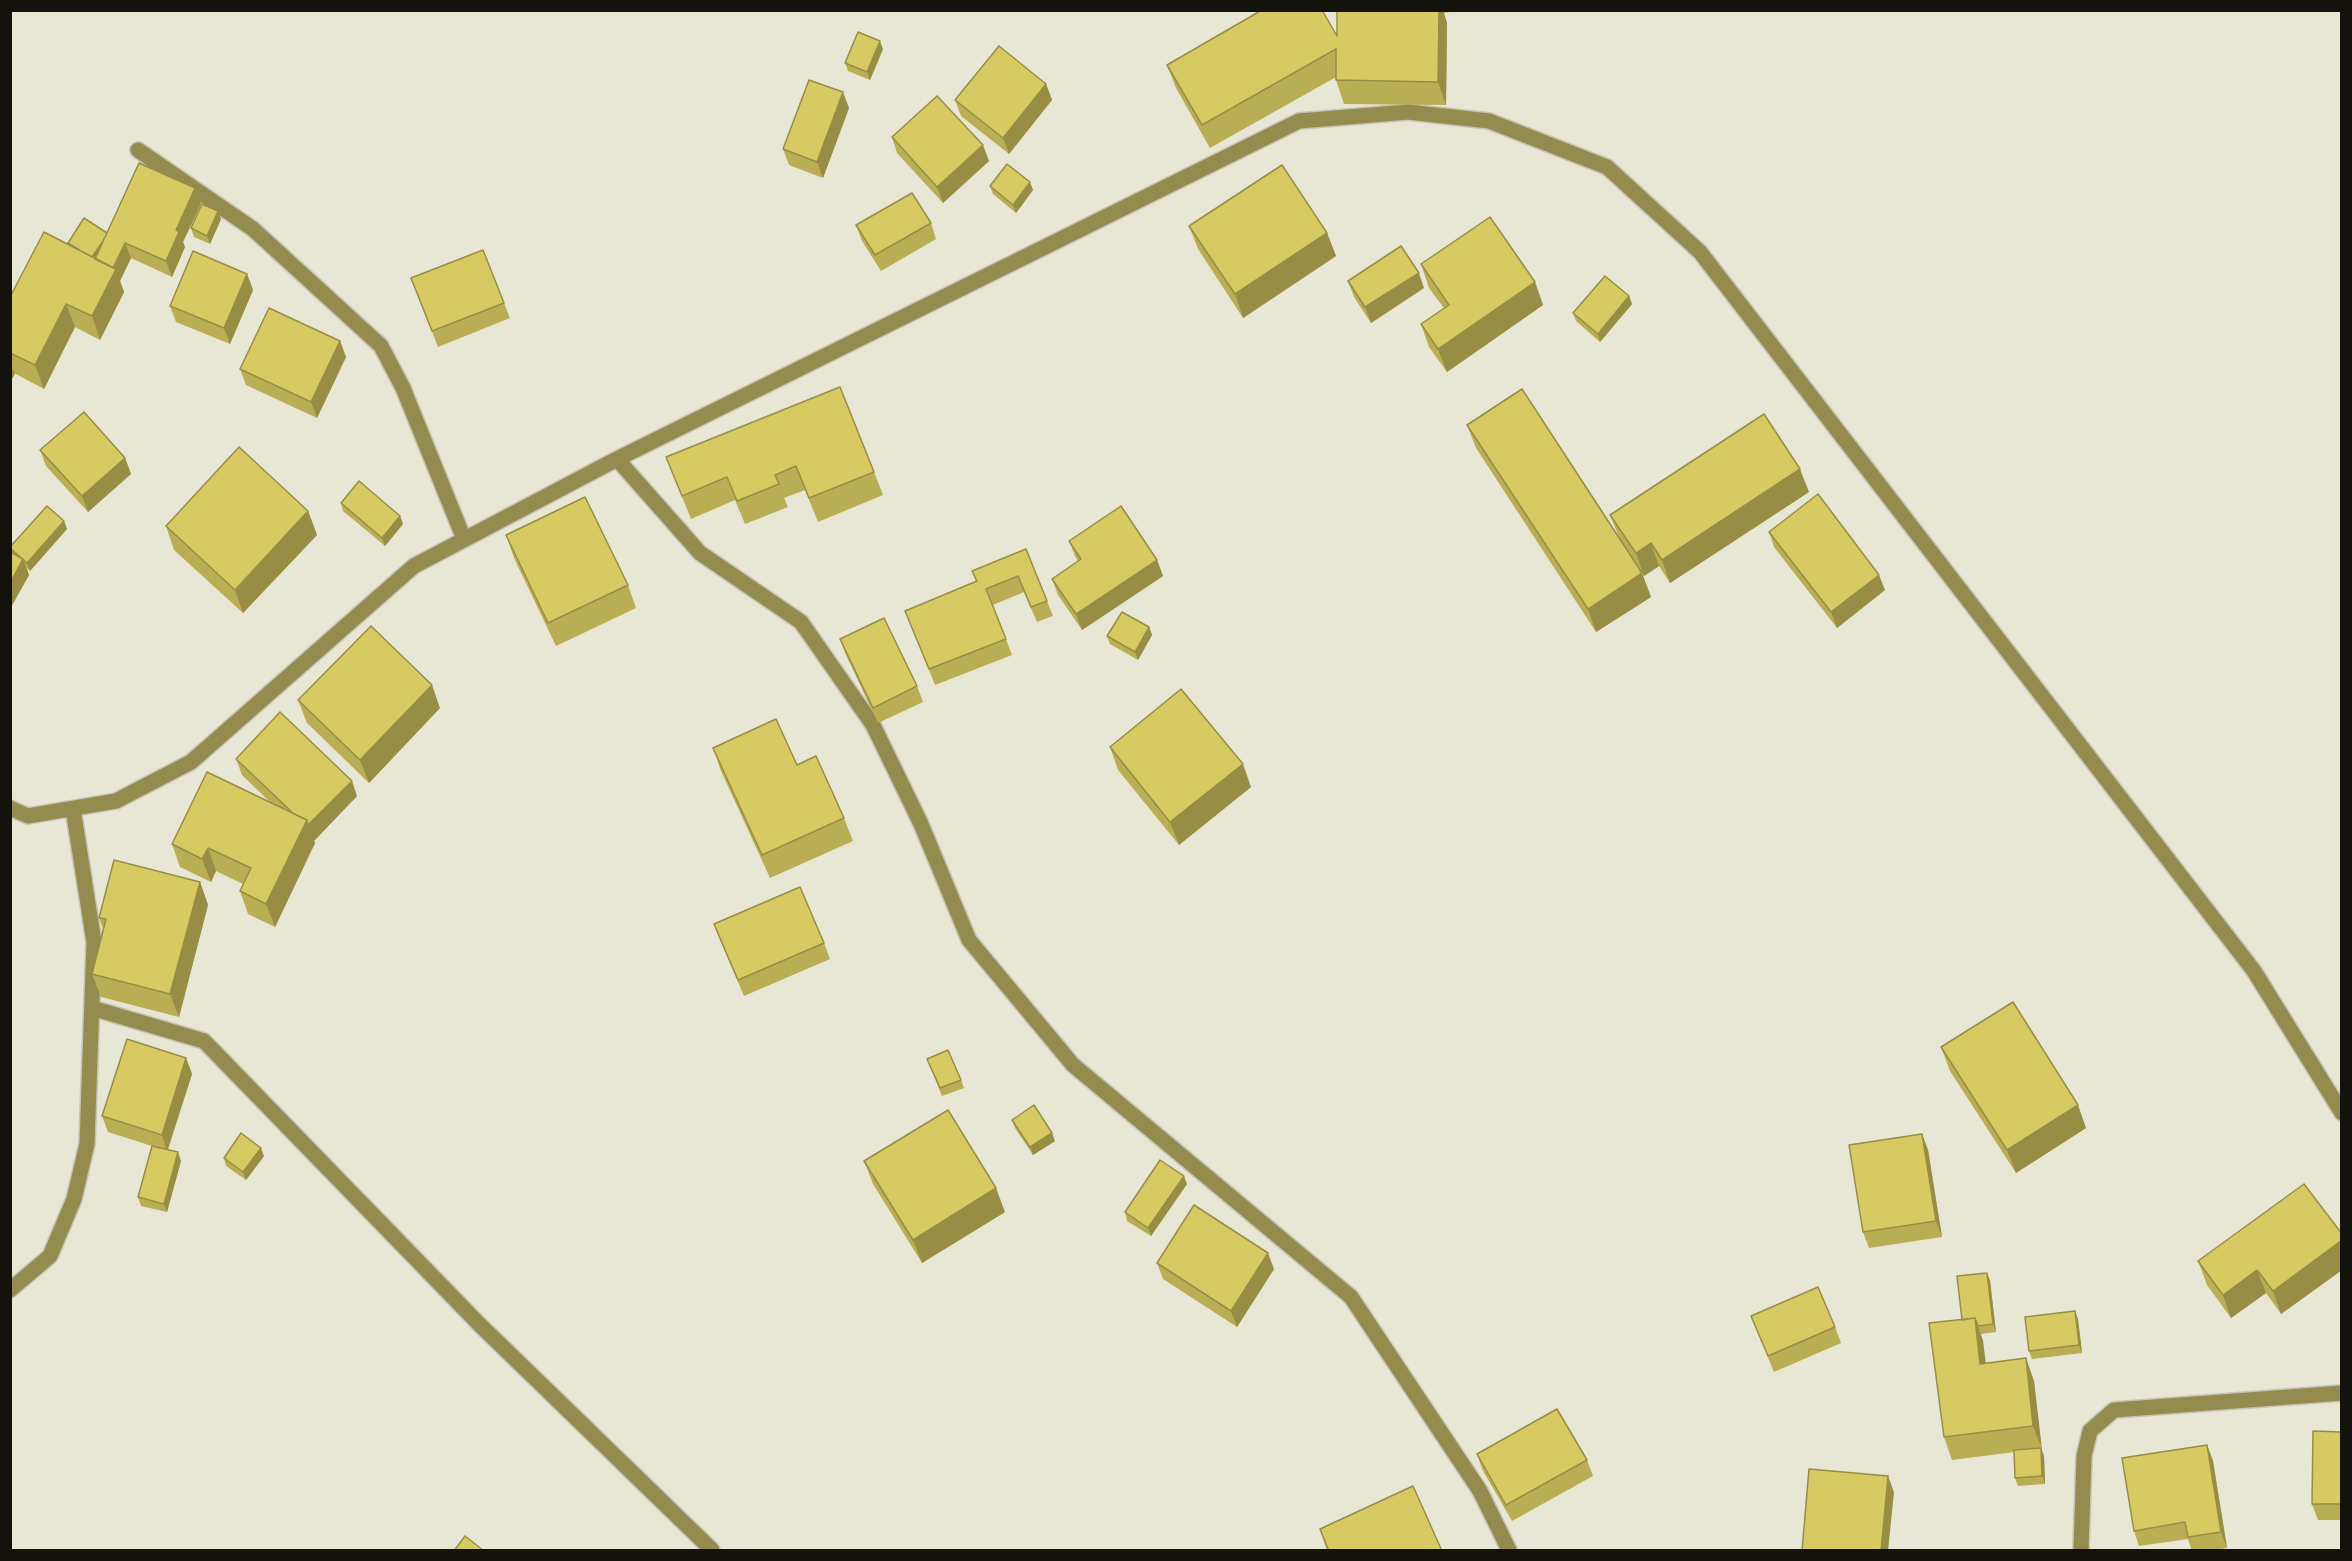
<!DOCTYPE html>
<html>
<head>
<meta charset="utf-8">
<style>
	body { margin:0 }
	#map { position:relative; width:2352px; height:1561px; overflow:hidden; background:#e8e6d4; font-family:Mulish,sans-serif }
	canvas { display:block }
	.frame { position:absolute; inset:0; border:12px solid #13120d; pointer-events:none }
</style>
</head>
<body>
<div id="map">
<canvas width="2352" height="1561"></canvas>
<div class="frame"></div>
</div>
<script>
const c = document.querySelector('canvas').getContext('2d');
c.lineJoin = 'round';
const toPath = rows => new Path2D(rows.map(r => 'M' + r).join(''));
function strokePath(path, color, width, dash) { c.strokeStyle = color; c.lineWidth = width; c.lineCap = dash ? 'butt' : 'round'; c.setLineDash(dash || []); c.stroke(path); }
function paint(path, color) { c.fillStyle = color; c.fill(path, 'evenodd'); }
const minor = toPath([
	[138,150,253,229,381,346,403,388,464,539],
	[617,459,700,553,801,622,873,725,921,824,969,940,1073,1065,1351,1297,1480,1491,1509,1550],
	[10,808,28,816,116,801,191,762,414,566,617,459,1299,121,1408,112,1489,121,1607,167,1700,252,2254,971,2342,1113],
	[92,1008,204,1041,479,1324,712,1550],
	[10,1290,50,1256,74,1199,87,1144,94,942,73,809],
	[2081,1550,2084,1456,2090,1431,2114,1410,2342,1393]
]);
strokePath(minor, '#c6c4b4', 18);
strokePath(minor, '#948c4e', 15);
paint(toPath([
	[1337,10,1450,10,1450,12,1444,13,1447,23,1446,105,1344,104,1336,80,1336,77,1210,148,1176,88,1167,65,1337,36],
	[883,49,870,80,848,71,845,63],
	[1046,84,1052,100,1009,154,961,116,955,100],
	[849,108,823,178,789,165,783,149],
	[892,137,989,161,943,203,897,153],
	[990,186,1033,190,1016,213,993,194],
	[201,204,183,242,185,247,172,277,131,258,120,281,124,292,100,340,75,327,44,389,14,373,10,382,10,297,69,245,68,243,107,233],
	[221,219,210,244,194,237,191,228],
	[931,223,936,239,881,271,862,241,856,225],
	[1189,226,1327,233,1336,256,1243,318,1198,249],
	[1421,264,1535,282,1543,305,1447,372,1429,347,1421,324,1444,308,1429,288],
	[247,274,253,290,230,344,176,322,170,306],
	[411,278,504,303,510,318,438,347],
	[1348,281,1424,288,1371,323,1354,297],
	[1629,296,1632,304,1600,342,1576,321,1573,313],
	[340,341,346,357,317,418,246,385,240,369],
	[1467,425,1619,537,1610,515,1809,492,1670,583,1659,566,1644,576,1642,574,1651,597,1596,632,1476,448],
	[40,450,125,458,131,474,88,512,46,466],
	[666,457,874,472,883,495,818,522,805,490,784,498,788,507,745,524,735,500,691,519],
	[341,503,400,516,403,524,385,546,343,511],
	[308,511,317,535,243,613,174,550,166,526],
	[64,521,67,529,30,571,27,568,29,575,10,609,10,552,11,552,10,547],
	[1769,532,1885,590,1837,628,1774,547],
	[506,535,628,585,636,608,556,646,514,558],
	[1069,541,1157,560,1163,576,1082,630,1058,595,1052,579,1078,561,1075,556],
	[1026,549,1053,616,1037,622,1024,592,993,605,1012,655,935,685,905,611,976,582,972,571],
	[1149,627,1152,635,1138,660,1110,644,1107,636],
	[840,639,917,686,923,702,878,723,846,655],
	[298,700,440,708,369,783,307,723],
	[1110,747,1251,787,1179,845,1118,770],
	[713,748,797,765,844,818,853,841,770,878,721,771],
	[236,759,357,796,314,841,315,843,275,927,248,914,240,891,243,884,216,871,211,882,180,867,172,844,272,804,242,775],
	[200,882,208,905,179,1017,101,997,92,974,103,929,99,918],
	[714,924,824,943,830,959,744,996,720,940],
	[1941,1047,2086,1128,2016,1173,1950,1071],
	[186,1058,192,1074,168,1150,181,1161,167,1212,141,1206,138,1197,152,1146,108,1132,102,1116],
	[927,1059,961,1080,964,1088,942,1096],
	[1012,1120,1055,1141,1033,1155,1015,1128],
	[1922,1134,1928,1150,1942,1237,1869,1248,1863,1232],
	[264,1156,246,1180,226,1166,224,1158],
	[864,1161,1005,1212,922,1263,873,1184],
	[1187,1184,1151,1236,1127,1221,1125,1212],
	[2342,1234,2342,1270,2281,1314,2266,1293,2231,1318,2207,1285,2198,1261],
	[1157,1263,1274,1269,1237,1327,1163,1279],
	[1987,1273,1990,1281,1996,1332,1981,1334,1983,1341,1986,1363,2034,1381,2041,1449,2044,1456,2045,1484,2018,1486,2015,1478,2014,1452,1952,1460,1944,1437,1962,1320],
	[1751,1316,1835,1327,1841,1343,1774,1372],
	[2078,1319,2082,1353,2032,1359,2029,1351],
	[2342,1432,2342,1520,2318,1520,2312,1504],
	[2207,1445,2213,1461,2227,1548,2211,1551,2192,1551,2188,1539,2139,1546,2134,1531],
	[1477,1454,1587,1460,1593,1476,1512,1521,1482,1469],
	[1320,1529,1442,1551,1327,1551]
]), '#baae54');
paint(toPath([
	[1439,10,1443,10,1447,23,1446,105,1438,82],
	[880,41,883,49,870,80,867,72],
	[1046,84,1052,100,1009,154,1003,138],
	[843,92,849,108,823,178,817,162],
	[983,145,989,161,943,203,937,187],
	[1030,182,1033,190,1016,213,1013,205],
	[195,188,201,204,183,242,185,247,172,277,166,261,176,230],
	[218,211,221,219,210,244,207,236],
	[1327,233,1336,256,1243,318,1235,294],
	[108,234,97,262,91,258],
	[125,243,131,258,120,281,124,292,100,340,92,316],
	[1419,273,1424,288,1371,323,1365,307],
	[247,274,253,290,230,344,224,328],
	[1535,282,1543,305,1447,372,1438,349],
	[1629,296,1632,304,1600,342,1598,334],
	[66,304,75,327,44,389,35,365],
	[340,341,346,357,317,418,311,402],
	[10,363,15,374,10,382],
	[125,458,131,474,88,512,82,496],
	[1800,469,1809,492,1670,583,1662,560],
	[308,511,317,535,243,613,235,590],
	[400,516,403,524,385,546,382,538],
	[64,521,67,529,30,571,27,563],
	[1651,543,1659,566,1644,576,1636,553],
	[23,559,29,575,10,609,10,583],
	[1157,560,1163,576,1082,630,1076,614],
	[1642,573,1651,597,1596,632,1588,609],
	[1879,575,1885,590,1837,628,1831,612],
	[1149,627,1152,635,1138,660,1135,652],
	[432,685,440,708,369,783,360,760],
	[1243,764,1251,787,1179,845,1170,822],
	[352,781,357,796,314,841,315,843,275,927,266,904,307,820],
	[208,848,216,871,211,882,202,859],
	[200,882,208,905,179,1017,170,994],
	[186,1058,192,1074,167,1151,162,1135],
	[2078,1105,2086,1128,2016,1173,2007,1150],
	[1052,1133,1055,1141,1033,1155,1030,1147],
	[1922,1134,1928,1150,1942,1237,1936,1221],
	[261,1148,264,1156,246,1180,243,1172],
	[178,1152,181,1161,167,1212,164,1204],
	[1184,1176,1187,1184,1151,1236,1148,1228],
	[996,1188,1005,1212,922,1263,913,1240],
	[2342,1240,2342,1270,2281,1314,2273,1291],
	[1268,1253,1274,1269,1237,1327,1231,1311],
	[2257,1270,2266,1293,2231,1318,2223,1295],
	[1987,1273,1990,1281,1996,1332,1993,1324],
	[2075,1311,2078,1319,2082,1353,2079,1345],
	[1975,1318,1983,1341,1988,1387,1980,1364],
	[2026,1358,2034,1381,2042,1449,2033,1426],
	[2207,1445,2213,1461,2227,1548,2221,1532],
	[2041,1448,2044,1456,2045,1484,2042,1476],
	[1888,1476,1894,1492,1888,1551,1881,1551]
]), '#978d45');
const building = toPath([
	[1262,10,1322,10,1337,36,1337,10,1439,10,1438,82,1336,80,1336,49,1202,125,1167,65,1262,10],
	[858,32,880,41,867,72,845,63,858,32],
	[999,46,1046,84,1003,138,955,100,999,46],
	[809,80,843,92,817,162,783,149,809,80],
	[937,96,983,145,937,187,892,137,937,96],
	[139,163,195,188,176,230,179,232,166,261,125,243,113,268,95,259,139,163],
	[1007,164,1030,182,1013,205,990,186,1007,164],
	[1282,165,1327,233,1235,294,1189,226,1282,165],
	[912,193,931,223,875,255,856,225,912,193],
	[202,204,218,211,207,236,191,228,202,204],
	[1490,217,1535,282,1438,349,1421,324,1449,305,1421,264,1490,217],
	[84,218,107,233,103,241,92,257,81,251,68,243,84,218],
	[44,232,116,269,92,316,66,304,35,365,10,353,10,297,44,232],
	[1401,246,1419,273,1365,307,1348,281,1401,246],
	[483,250,504,303,432,331,411,278,483,250],
	[193,251,247,274,224,328,170,306,193,251],
	[1605,276,1629,296,1598,334,1573,313,1605,276],
	[269,308,340,341,311,402,240,369,269,308],
	[840,387,874,472,809,498,796,466,775,475,779,484,737,501,727,477,682,496,666,457,840,387],
	[1522,389,1642,573,1588,609,1467,425,1522,389],
	[84,412,125,458,82,496,40,450,84,412],
	[1764,414,1800,469,1662,560,1651,543,1636,553,1610,515,1764,414],
	[239,447,308,511,235,590,166,526,239,447],
	[359,481,400,516,382,538,341,503,359,481],
	[1818,494,1879,575,1831,612,1769,532,1818,494],
	[585,497,628,585,548,623,506,535,585,497],
	[47,506,64,521,27,563,10,548,10,547,47,506],
	[1121,506,1157,560,1076,614,1052,579,1081,559,1069,541,1121,506],
	[1026,549,1047,601,1031,607,1018,576,986,589,1006,639,929,669,905,611,977,581,972,571,1026,549],
	[10,552,23,559,10,583,10,552],
	[1122,612,1149,627,1135,652,1107,636,1122,612],
	[884,618,917,686,873,708,840,639,884,618],
	[371,626,432,685,360,760,298,700,371,626],
	[1181,689,1243,764,1170,822,1110,747,1181,689],
	[280,712,352,781,308,825,307,820,294,814,236,759,280,712],
	[776,719,797,765,816,756,844,818,762,855,713,748,776,719],
	[207,772,307,820,266,904,240,891,251,868,208,848,202,859,172,844,207,772],
	[114,860,200,882,170,994,92,974,106,919,99,918,114,860],
	[800,887,824,943,738,980,714,924,800,887],
	[2013,1002,2078,1105,2007,1150,1941,1047,2013,1002],
	[127,1039,186,1058,162,1135,102,1116,127,1039],
	[948,1050,961,1080,940,1088,927,1059,948,1050],
	[1034,1105,1052,1133,1030,1147,1012,1120,1034,1105],
	[948,1110,996,1188,913,1240,864,1161,948,1110],
	[241,1133,261,1148,243,1172,224,1158,241,1133],
	[1922,1134,1936,1221,1863,1232,1849,1145,1922,1134],
	[152,1146,178,1152,164,1204,138,1197,152,1146],
	[1160,1160,1184,1176,1148,1228,1125,1212,1160,1160],
	[2304,1184,2342,1234,2342,1240,2273,1291,2257,1270,2223,1295,2198,1261,2304,1184],
	[1194,1205,1268,1253,1231,1311,1157,1263,1194,1205],
	[1987,1273,1993,1324,1978,1326,1975,1318,1962,1320,1957,1276,1987,1273],
	[1818,1287,1835,1327,1768,1356,1751,1316,1818,1287],
	[2075,1311,2079,1345,2029,1351,2025,1317,2075,1311],
	[1975,1318,1980,1364,2026,1358,2033,1426,1944,1437,1929,1323,1975,1318],
	[1557,1409,1587,1460,1506,1505,1477,1454,1557,1409],
	[2313,1431,2342,1432,2342,1504,2312,1504,2313,1431],
	[2207,1445,2221,1532,2188,1537,2185,1522,2134,1531,2122,1458,2207,1445],
	[2041,1448,2042,1476,2015,1478,2014,1450,2041,1448],
	[1809,1469,1888,1476,1881,1551,1802,1551,1809,1469],
	[1413,1486,1442,1551,1329,1551,1320,1529,1413,1486],
	[465,1536,484,1551,454,1551,465,1536]
]);
paint(building, '#d8ca62');
strokePath(building, '#978d45', 1.5);
</script>
</body>
</html>
